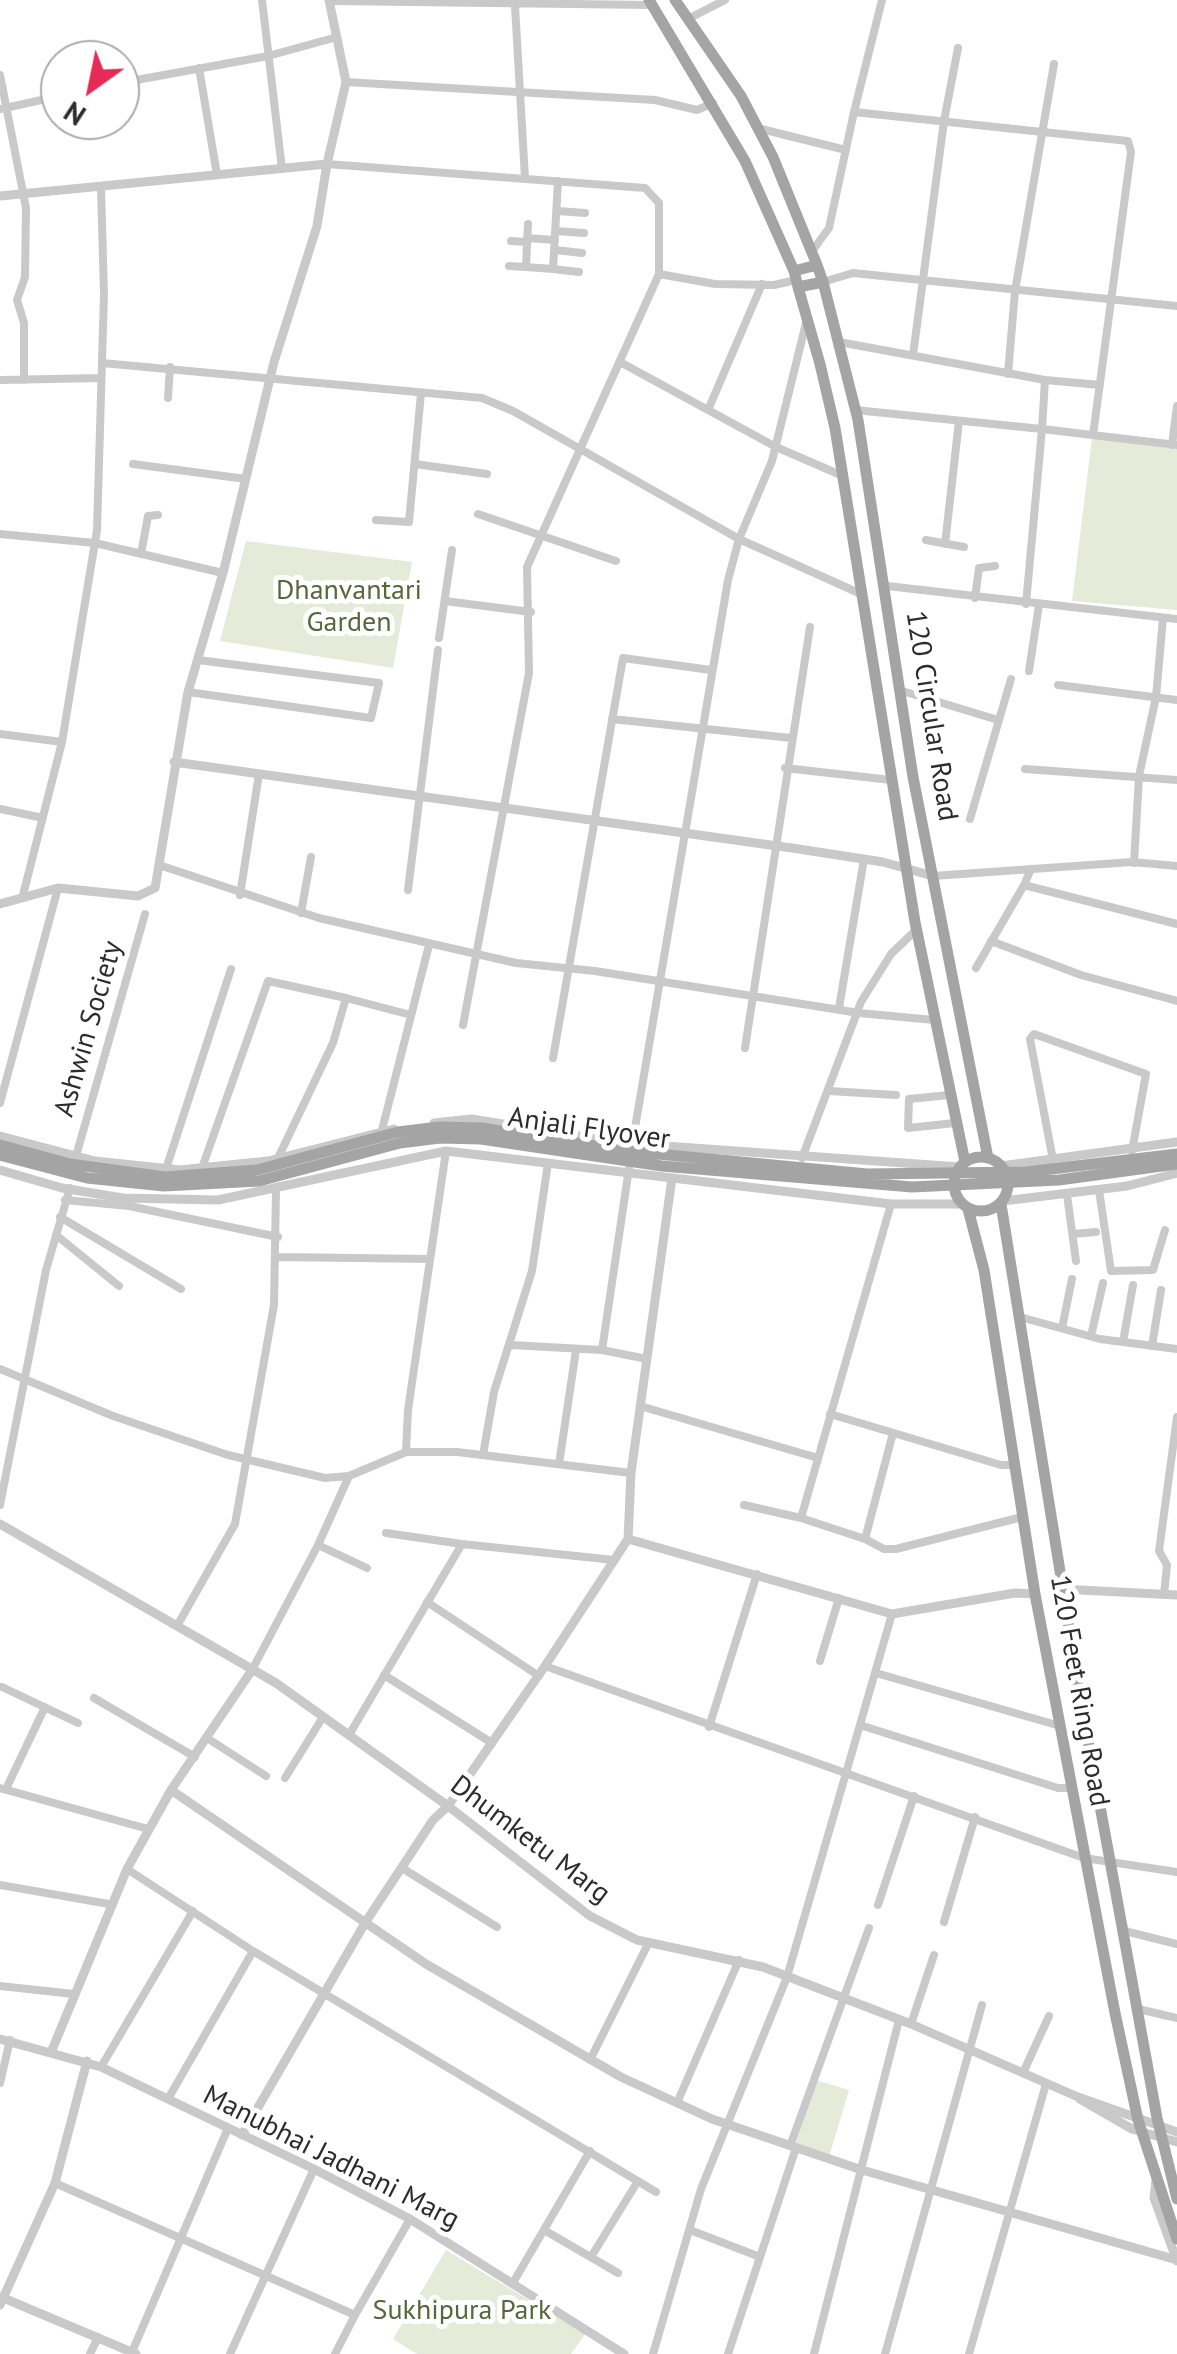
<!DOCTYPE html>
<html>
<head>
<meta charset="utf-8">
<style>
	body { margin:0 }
	#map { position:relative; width:1177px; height:2354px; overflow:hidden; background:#fff; font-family:"PT Sans",sans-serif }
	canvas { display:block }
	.north { position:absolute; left:40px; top:40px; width:100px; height:100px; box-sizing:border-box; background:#fff; border:2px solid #ababab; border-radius:50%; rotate:213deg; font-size:28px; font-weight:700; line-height:40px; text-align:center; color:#2c2c2c }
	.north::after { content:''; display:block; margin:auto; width:35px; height:45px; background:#e62b57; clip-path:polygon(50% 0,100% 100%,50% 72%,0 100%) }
</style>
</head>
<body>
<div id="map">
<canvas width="1177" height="2354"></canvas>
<div class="north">N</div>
</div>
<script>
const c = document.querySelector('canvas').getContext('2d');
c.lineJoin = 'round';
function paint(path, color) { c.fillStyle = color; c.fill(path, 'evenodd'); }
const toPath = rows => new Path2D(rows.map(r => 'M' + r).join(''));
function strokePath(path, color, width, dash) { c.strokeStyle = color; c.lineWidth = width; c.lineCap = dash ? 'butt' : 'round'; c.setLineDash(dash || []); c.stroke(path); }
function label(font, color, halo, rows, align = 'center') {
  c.font = font + ' "PT Sans",sans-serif'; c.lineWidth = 10; c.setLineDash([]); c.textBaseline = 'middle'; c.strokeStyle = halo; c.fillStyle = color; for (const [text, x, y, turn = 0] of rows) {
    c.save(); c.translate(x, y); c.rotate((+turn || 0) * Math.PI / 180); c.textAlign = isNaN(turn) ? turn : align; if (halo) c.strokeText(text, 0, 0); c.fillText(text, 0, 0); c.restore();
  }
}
paint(toPath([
	[1092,438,1177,449,1177,610,1072,601],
	[246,541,412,562,393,668,220,641],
	[816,2080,849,2090,829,2157,795,2145],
	[446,2250,585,2334,571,2354,417,2354,393,2339]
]), '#e5ead9');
strokePath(toPath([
	[262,0,282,169],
	[330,1,652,5],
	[515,6,525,178],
	[688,19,725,0],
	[199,68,217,175],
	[0,75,26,208,25,277,17,300,24,323,24,380],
	[346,82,655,100,697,110,713,103],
	[120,83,268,56,337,37],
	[0,109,60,96],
	[854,112,882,0],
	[757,128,846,150],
	[327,164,645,188,659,203,659,274,527,567,529,673,463,1025],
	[557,211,585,213],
	[528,224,526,267,553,269,558,181],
	[556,231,584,233],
	[527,238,555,240],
	[511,241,527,242],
	[555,250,582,253],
	[813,250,829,228,854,112,1128,141,1131,152,1093,435],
	[509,266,526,267],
	[553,269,579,272],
	[659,274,715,284,774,285,796,280],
	[823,282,853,273,1177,306],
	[839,342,1045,380,1042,429,1177,445],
	[913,355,944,121,958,48],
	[620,362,776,447,843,476],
	[102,363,482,398,513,411,739,539,861,594],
	[1008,374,1015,291,1054,64],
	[0,380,101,378],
	[1045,380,1100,385],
	[168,398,170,367],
	[708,410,762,284],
	[855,410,1042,429,1026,604],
	[1172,445,1177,406],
	[133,464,246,479],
	[415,464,487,474],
	[478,514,616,561],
	[376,520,409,522,421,393],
	[0,534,95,543,223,573],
	[926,540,964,547],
	[945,544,959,421],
	[141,554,148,516,158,515],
	[887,586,1177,619],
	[975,598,979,568,995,566],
	[445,601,531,612],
	[439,638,452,550],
	[1029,671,1039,605],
	[1058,685,1177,700],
	[899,690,998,720],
	[188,692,371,718,379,683,198,660],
	[612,719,791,738],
	[0,734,62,742],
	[785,768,891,780],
	[1025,769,1177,780],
	[0,809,43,818],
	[970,819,1011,679],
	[1134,863,1139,776,1156,697,1163,618],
	[162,866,319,918,516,963,595,971,859,1013,934,1020],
	[1031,869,1024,885,1177,924],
	[933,876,1132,862,1177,866],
	[408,890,438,650],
	[23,895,62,742,97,530,104,294,101,187],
	[240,895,259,774],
	[301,913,311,857],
	[991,941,1081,975,1177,1001],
	[976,968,1024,885],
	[839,1008,864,859],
	[745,1048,810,627],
	[553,1058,623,658,711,670],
	[829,1091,896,1095],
	[949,1095,909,1099,908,1128,955,1123],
	[0,1103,58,888],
	[382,1130,429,945],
	[446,1151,408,1410,406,1452,457,1452,631,1473],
	[76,1156,145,914],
	[278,1158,333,1043,346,998,411,1015],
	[802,1158,861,1002,891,954,917,929],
	[1053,1160,1030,1039,1034,1034,1146,1074,1132,1151],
	[202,1168,268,981,346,998],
	[166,1169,231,969],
	[1099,1190,1111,1271,1153,1270,1165,1230],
	[1067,1195,1076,1261],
	[65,1200,129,1206,278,1237],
	[60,1217,181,1289],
	[1073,1234,1096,1232],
	[56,1235,119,1286],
	[278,1257,430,1259],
	[1020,1317,1100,1339,1177,1349],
	[1062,1328,1072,1279],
	[1091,1336,1103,1283],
	[1123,1342,1133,1285],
	[511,1345,602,1350],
	[1152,1346,1161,1290],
	[647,1359,602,1350,635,1128,728,580,739,539,772,461,806,323],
	[0,1369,113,1416,228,1455,325,1478,349,1476,406,1452],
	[640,1406,818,1458],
	[830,1414,1001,1465,1013,1465],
	[483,1455,494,1392,532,1271,548,1163],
	[559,1464,576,1350],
	[0,1505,46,1270,70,1188],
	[744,1505,801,1518,865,1539,893,1433],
	[801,1518,891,1204],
	[386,1533,462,1544],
	[865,1539,884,1549,896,1549,1022,1517],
	[318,1545,367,1568],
	[1164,1595,1167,1565,1159,1551,1177,1417],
	[427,1602,539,1676],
	[177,1626,235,1524,274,1305,276,1190],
	[820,1661,839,1598],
	[545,1666,1084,1858,1177,1872],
	[252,1670,318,1545,349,1476],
	[876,1673,1060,1726],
	[384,1675,492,1743],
	[2,1687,78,1723],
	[94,1698,195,1757],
	[860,1725,1058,1788,1071,1788],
	[709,1727,757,1574],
	[349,1735,462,1544,614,1560],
	[207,1738,266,1776],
	[285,1778,323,1717],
	[0,1788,148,1829],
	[6,1789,45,1707],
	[402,1868,497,1927],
	[127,1869,253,1951,656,2192],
	[0,1885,109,1904],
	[878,1905,914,1796],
	[944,1922,975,1817],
	[1125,1931,1177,1944],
	[0,1986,74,1994],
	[1138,2009,1177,2018],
	[911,2024,934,1955],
	[590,2060,649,1942],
	[101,2067,193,1911],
	[1023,2073,1049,2016],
	[0,2083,10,2040],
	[168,2099,253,1951],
	[677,2103,739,1960],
	[790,2146,869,1928],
	[55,2183,355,2315,335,2354],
	[544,2230,618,2273],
	[690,2230,760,2257],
	[591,2257,638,2181],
	[514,2281,590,2151],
	[355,2315,410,2219],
	[132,2352,228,2128],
	[90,2354,98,2337],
	[230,2354,314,2169],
	[653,2354,701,2189,787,1977,892,1614],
	[728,2354,796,2148],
	[814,2354,899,2020],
	[885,2354,982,2005],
	[969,2354,1046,2084]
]), '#c9c9c9', 8);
strokePath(toPath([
	[327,164,346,82,329,0],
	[0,196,327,164,317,226,274,362,223,573,188,692,155,888,138,896,58,888,0,904],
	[174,762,792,848,883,862,933,876],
	[434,1123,471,1119,623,1143,960,1167],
	[0,1136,95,1161,180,1170,268,1161,394,1129],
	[1001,1166,1177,1142],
	[0,1170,62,1188,123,1198,218,1200,446,1151,891,1204,962,1204],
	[672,1178,631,1473,628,1539,892,1614,1015,1593,1035,1594],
	[1003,1201,1127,1186,1177,1173],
	[0,1524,276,1683,448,1806,590,1916,637,1940,763,1967,911,2024,1078,2097,1177,2132],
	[1061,1589,1177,1595],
	[171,1790,426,1964,621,2077,712,2119,862,2170,1177,2260],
	[0,2039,101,2067,314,2169,410,2219,624,2354],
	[52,2050,127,1869,171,1790,252,1670],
	[1080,2099,1132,2129,1177,2142],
	[242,2135,365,1923,433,1820,448,1806,545,1666,628,1539],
	[1156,2180,1154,2198,1177,2261],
	[1,2297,136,2354],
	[0,2305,55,2183,87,2061]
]), '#c9c9c9', 9);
strokePath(toPath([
	[649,0,745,161,794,271],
	[675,0,741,96,773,157,817,265],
	[823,282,858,420,913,777,988,1158],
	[798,287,823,282,817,265,794,271,798,287,820,364,835,428,915,922,965,1162],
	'954 1184a27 27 0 1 1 54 0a27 27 0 1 1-54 0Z',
	[1001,1204,1081,1702,1157,2118,1177,2199],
	[968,1209,984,1270,1035,1594,1115,2013,1138,2120,1177,2239]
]), '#a4a4a4', 11);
strokePath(toPath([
	[0,1145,70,1164,165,1177,257,1170,398,1132,439,1127,482,1128,626,1151,867,1174,1026,1172,1177,1154],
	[0,1155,87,1178,164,1186,259,1181,400,1143,440,1138,481,1139,662,1166,912,1187,1059,1180,1177,1164]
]), '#a4a4a4', 11);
label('28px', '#57673a', '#fff', [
	["Dhanvantari",349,591],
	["Garden",349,623],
	["Sukhipura Park",462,2311]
]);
label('28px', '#2c2c2c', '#fff', [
	["120 Circular Road",931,716,81],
	["Ashwin Society",89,1029,-74],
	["Anjali Flyover",589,1129,8],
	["120 Feet Ring Road",1079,1691,80],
	["Dhumketu Marg",530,1840,37],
	["Manubhai Jadhani Marg",331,2158,27]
]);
</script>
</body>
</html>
